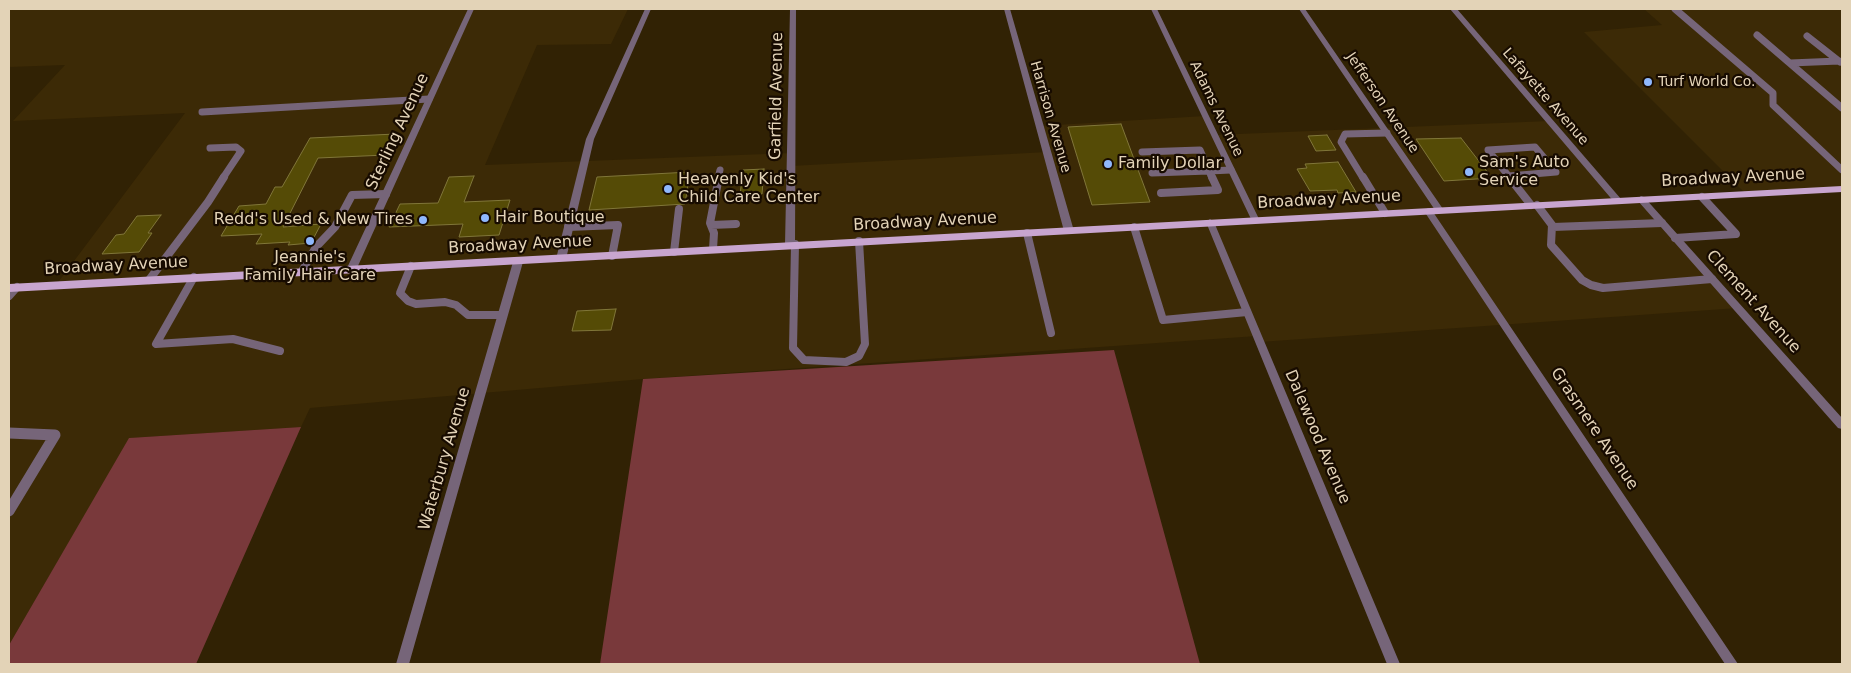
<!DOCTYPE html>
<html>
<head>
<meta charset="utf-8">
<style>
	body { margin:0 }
	#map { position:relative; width:1851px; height:673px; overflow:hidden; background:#312204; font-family:"DejaVu Sans",sans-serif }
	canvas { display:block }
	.frame { position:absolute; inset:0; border:10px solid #e3d3b7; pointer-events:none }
</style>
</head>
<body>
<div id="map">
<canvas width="1851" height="673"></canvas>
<div class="frame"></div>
</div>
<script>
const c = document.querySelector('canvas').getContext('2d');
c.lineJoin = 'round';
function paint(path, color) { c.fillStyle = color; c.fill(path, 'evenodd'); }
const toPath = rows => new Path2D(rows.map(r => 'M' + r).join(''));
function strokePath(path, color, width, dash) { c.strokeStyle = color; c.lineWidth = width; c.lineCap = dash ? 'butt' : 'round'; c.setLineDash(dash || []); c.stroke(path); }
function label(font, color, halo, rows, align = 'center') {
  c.font = font + ' "DejaVu Sans",sans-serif'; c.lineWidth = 4.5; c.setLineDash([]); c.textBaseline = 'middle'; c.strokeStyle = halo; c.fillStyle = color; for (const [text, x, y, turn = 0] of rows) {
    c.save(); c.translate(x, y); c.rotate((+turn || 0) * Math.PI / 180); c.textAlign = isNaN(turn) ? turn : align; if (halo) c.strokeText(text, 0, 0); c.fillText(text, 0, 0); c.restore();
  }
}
paint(toPath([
	[9,9,628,9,611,44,537,45,485,165,791,153,791,166,1047,152,1040,126,1205,116,1215,135,1549,121,1618,201,1641,199,1738,308,1260,342,1257,336,643,379,310,408,301,427,130,438,9,645,9,288,56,285,185,113,13,121,65,65,9,67],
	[1644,9,1842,9,1842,189,1746,194,1584,32,1662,25]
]), '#3c2a06');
paint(toPath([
	[1114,350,1200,664,600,664,643,379],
	[301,427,196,664,9,664,9,645,129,438]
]), '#79393b');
const building = toPath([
	[1121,124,1150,202,1092,205,1068,127,1121,124],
	[396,134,386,155,318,158,283,227,321,224,311,243,288,245,290,242,256,244,262,234,221,236,239,206,266,204,275,187,282,187,310,138,396,134],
	[1327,135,1336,150,1316,151,1308,136,1327,135],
	[1461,138,1492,178,1444,181,1416,139,1461,138],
	[1338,162,1356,192,1338,193,1337,190,1310,191,1297,169,1307,168,1305,164,1338,162],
	[764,169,762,194,740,195,743,170,764,169],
	[690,172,685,204,589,210,597,177,690,172],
	[474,176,464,202,510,200,499,235,459,237,463,224,389,227,400,204,438,203,449,177,474,176],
	[161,215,148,233,152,233,139,252,102,254,116,235,124,234,137,216,161,215],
	[616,309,611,330,572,331,577,311,616,309]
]);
paint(building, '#554b06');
strokePath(building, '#807639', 1);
strokePath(toPath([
	[1675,9,1773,93,1773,105,1842,170],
	[1757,35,1842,108],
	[1807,36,1840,62],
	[1790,63,1839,61],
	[202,112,429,99],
	[210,148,236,147,241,151,223,178],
	[1142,152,1200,150,1209,171,1231,170],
	[1152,173,1209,171,1212,178],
	[1509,176,1556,172,1535,147,1488,150,1510,178],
	[718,178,720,170],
	[1363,178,1341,142,1345,134,1387,133]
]), '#766579', 7);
strokePath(toPath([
	[1363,177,1385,213],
	[1509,177,1531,205],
	[1161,193,1218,190,1212,177],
	[1537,205,1552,225,1551,245,1582,280,1591,285,1603,288,1712,279],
	[711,225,736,224],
	[568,227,618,225,612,256],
	[1134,227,1163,320,1247,312],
	[1553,227,1662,223],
	[1027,233,1051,333],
	[1675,238,1736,234,1702,197],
	[795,244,793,348,804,360,846,362,859,356,865,344,859,241],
	[713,249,714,233,710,223,719,177],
	[674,252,679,209],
	[411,266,400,293,408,301,416,304,445,302,456,305,468,315,503,315],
	[302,271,316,247,335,227,352,195,386,194],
	[194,277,156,344,233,339,280,351],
	[149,280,208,202,224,177],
	[9,296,17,287]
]), '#766579', 8);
strokePath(toPath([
	[9,433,55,435,9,511]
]), '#766579', 11);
paint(toPath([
	[468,9,474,9,357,268,352,271,349,270,347,268,468,9],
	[645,9,651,9,594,139,566,259,564,261,558,261,556,259,586,139,645,9],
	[790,9,796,9,795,244,790,247,785,244,790,9],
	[1004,9,1010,9,1074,231,1072,233,1069,234,1064,231,1004,9],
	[1151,9,1157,9,1259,219,1258,221,1255,222,1251,219,1151,9],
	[1299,9,1305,9,1443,209,1444,211,1443,213,1437,213,1299,9],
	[1450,9,1457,9,1621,199,1622,201,1621,203,1615,203,1450,9],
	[1641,196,1644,197,1842,418,1842,429,1838,428,1638,201,1637,199,1641,196],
	[1428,208,1431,209,1738,664,1725,664,1424,211,1428,208],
	[1210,219,1214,222,1400,664,1387,664,1206,222,1210,219],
	[518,259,523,262,409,664,396,664,513,262,518,259]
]), '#766579');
paint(toPath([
	[1842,186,1842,192,9,292,9,284,1842,186]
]), '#c8a5cf');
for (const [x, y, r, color] of [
	[1648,82,5,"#8fb8fd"],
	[1108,164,5,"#8fb8fd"],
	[1469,172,5,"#8fb8fd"],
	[668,189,5,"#8fb8fd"],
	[485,218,5,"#8fb8fd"],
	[423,220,5,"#8fb8fd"],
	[310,241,5,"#8fb8fd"]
]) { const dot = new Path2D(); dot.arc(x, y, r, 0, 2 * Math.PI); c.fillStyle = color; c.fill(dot); strokePath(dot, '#170b00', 2); }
label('14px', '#e3d3b7', '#170b00', [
	["Turf World Co.",1658,82]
], 'left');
label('14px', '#e3d3b7', '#170b00', [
	["Lafayette Avenue",1545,97,49],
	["Jefferson Avenue",1382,103,56],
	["Adams Avenue",1216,109,64],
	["Harrison Avenue",1050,117,74]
]);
label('16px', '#e3d3b7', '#170b00', [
	["Garfield Avenue",777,96,-89],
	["Sterling Avenue",398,132,-65],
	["Broadway Avenue",1733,178,-3],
	["Broadway Avenue",1329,200,-3],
	["Broadway Avenue",925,222,-3],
	["Broadway Avenue",520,245,-3],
	["Broadway Avenue",116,266,-3],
	["Clement Avenue",1753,302,48],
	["Grasmere Avenue",1594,429,56],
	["Dalewood Avenue",1317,437,67],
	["Waterbury Avenue",445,459,-74]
]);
label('16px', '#e3d3b7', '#170b00', [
	["Sam's Auto",1479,163],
	["Service",1479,181],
	["Family Dollar",1118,164],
	["Heavenly Kid's",678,180],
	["Child Care Center",678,198],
	["Hair Boutique",495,218],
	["Redd's Used & New Tires",413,220,"right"],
	["Jeannie's",310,258,"center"],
	["Family Hair Care",310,276,"center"]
], 'left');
</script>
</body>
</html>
